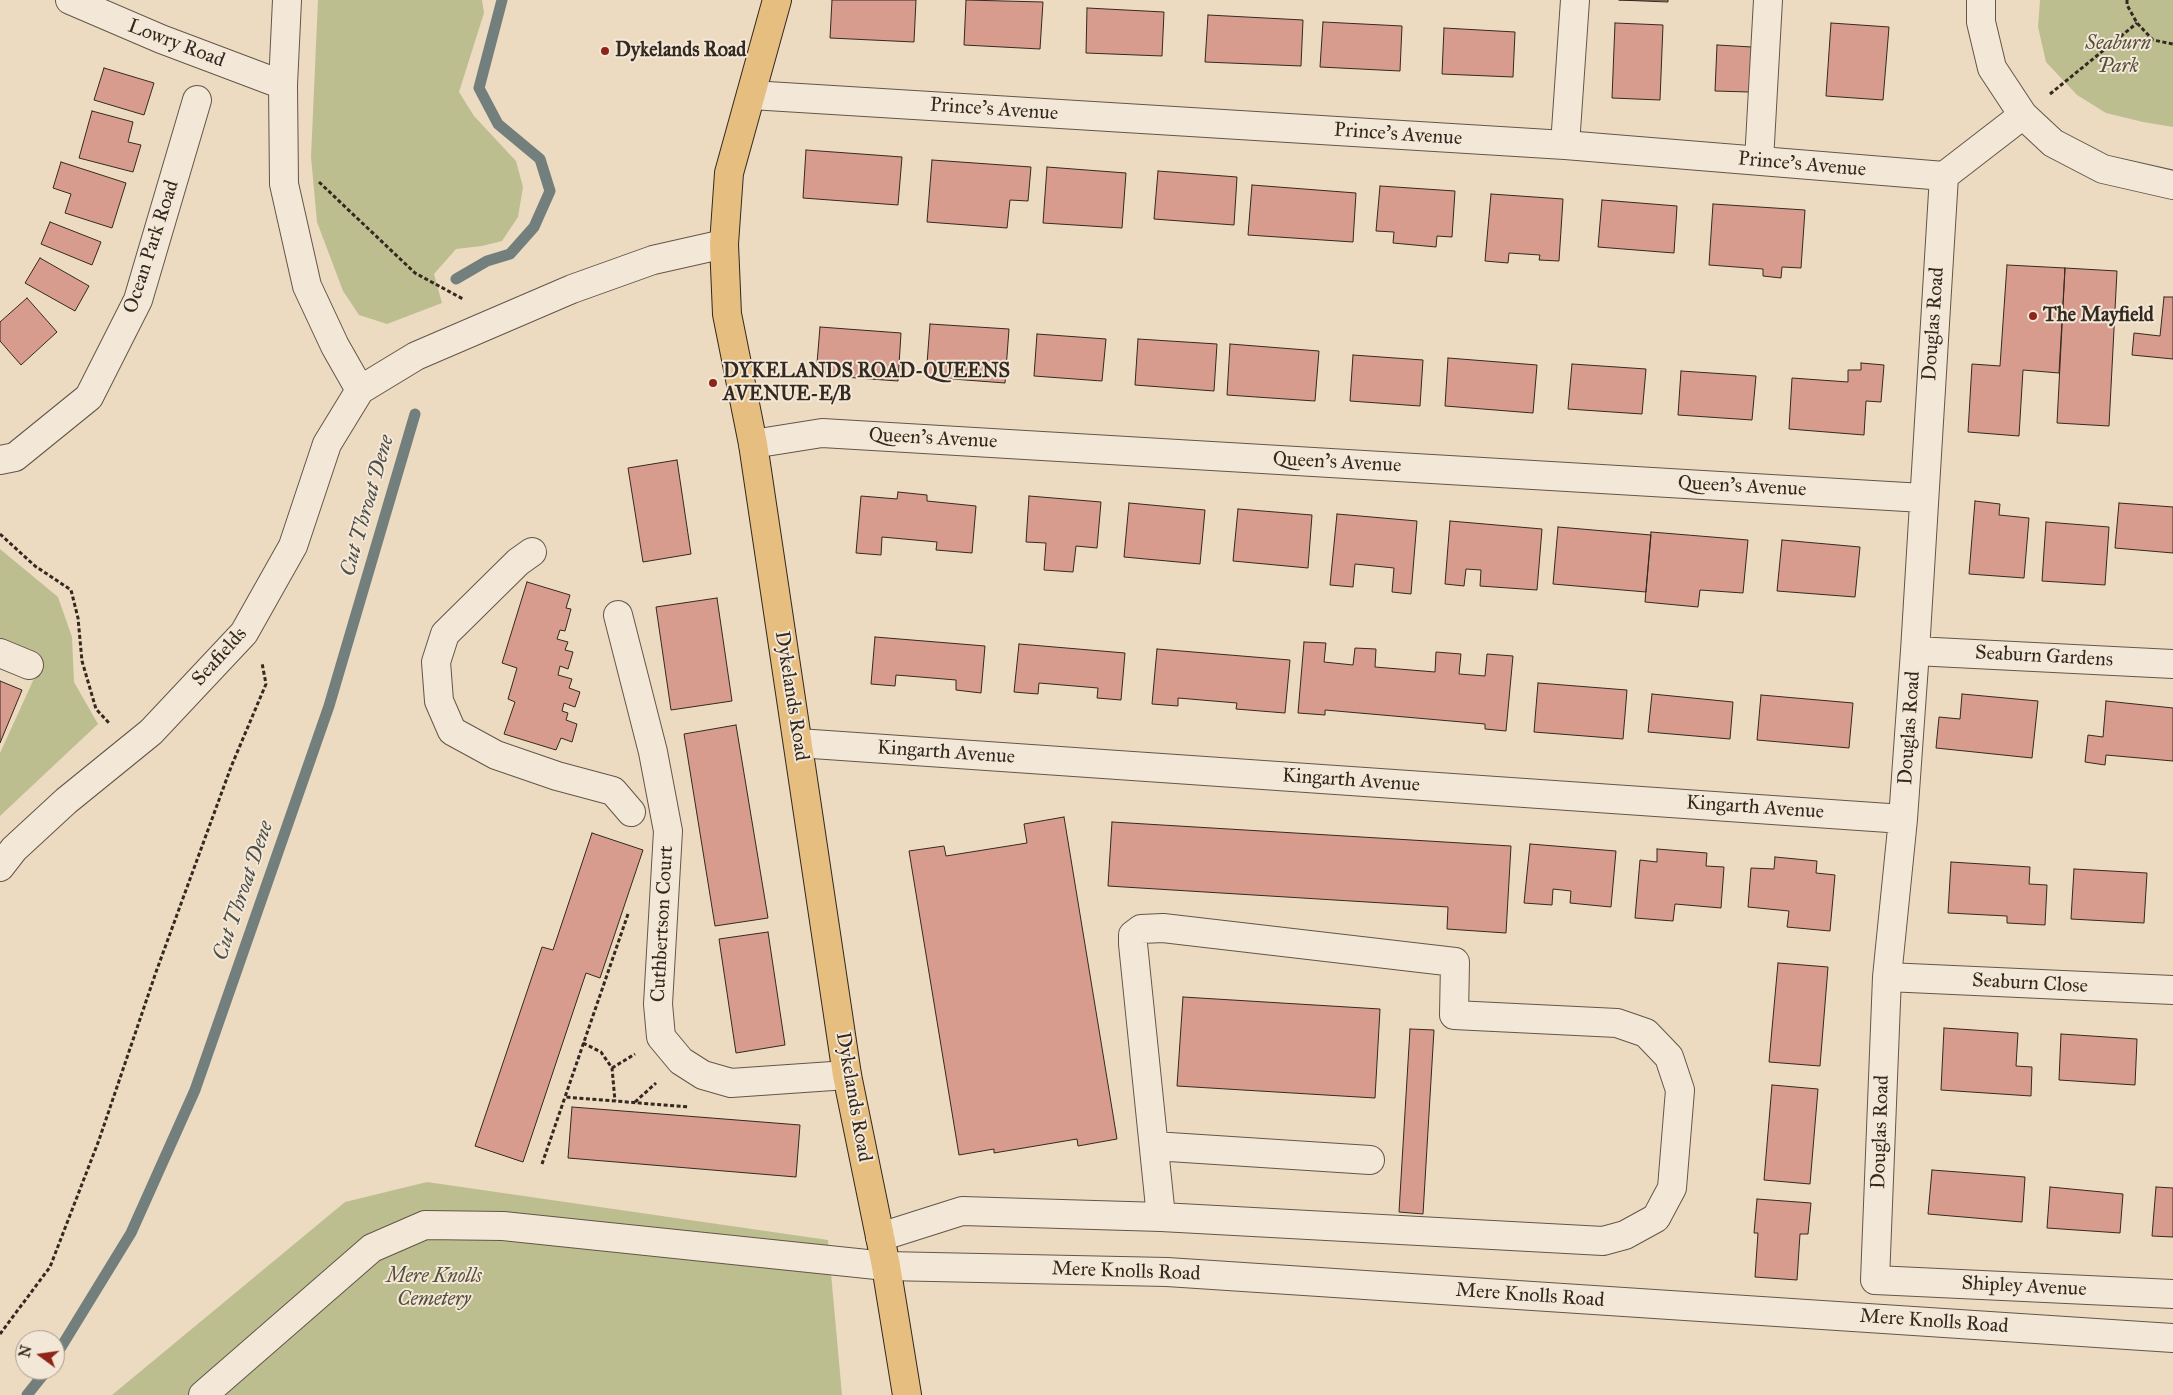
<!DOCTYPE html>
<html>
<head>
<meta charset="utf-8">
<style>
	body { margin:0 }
	#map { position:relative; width:2173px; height:1395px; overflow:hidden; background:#ecdbc1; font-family:"IM FELL Great Primer",serif }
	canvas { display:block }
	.north { position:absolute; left:15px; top:1330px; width:50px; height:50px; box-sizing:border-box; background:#f3e8d7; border:1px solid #a79c8e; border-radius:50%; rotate:284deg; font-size:14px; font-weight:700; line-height:20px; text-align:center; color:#342920 }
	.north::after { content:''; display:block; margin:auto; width:18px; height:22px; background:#8f2418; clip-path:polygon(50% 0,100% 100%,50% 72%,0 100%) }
</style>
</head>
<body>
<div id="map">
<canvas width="2173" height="1395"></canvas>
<div class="north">N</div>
</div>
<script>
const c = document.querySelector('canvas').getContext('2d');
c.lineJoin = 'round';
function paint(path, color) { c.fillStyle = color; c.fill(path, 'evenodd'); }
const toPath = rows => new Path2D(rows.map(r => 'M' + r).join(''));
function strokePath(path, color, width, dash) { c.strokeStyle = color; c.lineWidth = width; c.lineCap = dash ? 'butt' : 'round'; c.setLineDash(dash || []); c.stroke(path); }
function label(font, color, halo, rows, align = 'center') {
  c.font = font + ' "IM FELL Great Primer",serif'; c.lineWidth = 4; c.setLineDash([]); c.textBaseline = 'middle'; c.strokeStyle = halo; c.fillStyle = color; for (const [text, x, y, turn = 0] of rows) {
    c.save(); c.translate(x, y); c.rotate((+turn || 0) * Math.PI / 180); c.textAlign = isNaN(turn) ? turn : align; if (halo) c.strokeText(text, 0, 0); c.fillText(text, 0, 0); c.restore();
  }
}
paint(toPath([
	[318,0,482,0,484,13,459,92,474,116,516,161,523,187,518,217,502,241,482,246,456,249,434,274,442,303,387,324,359,315,343,291,317,222,311,157],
	[2040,0,2173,0,2173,127,2143,122,2106,113,2077,95,2046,62,2038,27],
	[0,549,58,597,72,637,74,682,98,724,0,816,0,753,42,661,0,643],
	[427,1182,828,1240,842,1395,112,1395,345,1202]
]), '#bdbe90');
strokePath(toPath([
	[456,279,487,261,510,254,534,227,550,191,540,159,498,124,479,88,502,0],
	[55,1357,131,1233,195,1090,329,706,415,414],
	[27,1395,47,1370]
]), '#727f7d', 11);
const building = toPath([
	[832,0,916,0,914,42,830,38,832,0],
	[966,0,1043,2,1040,49,964,45,966,0],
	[1619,0,1668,0,1668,2,1619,0],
	[1087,8,1164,12,1162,56,1086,53,1087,8],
	[1208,15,1303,20,1301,66,1205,62,1208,15],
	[1323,22,1402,26,1400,71,1320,67,1323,22],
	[1615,23,1663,25,1660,100,1612,98,1615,23],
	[1831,23,1889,27,1883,100,1826,96,1831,23],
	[1444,28,1515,32,1513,77,1442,74,1444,28],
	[1717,45,1752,47,1749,92,1715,91,1717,45],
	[104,68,154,83,144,115,94,100,104,68],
	[92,111,133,122,128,142,141,145,133,172,79,158,92,111],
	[806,150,902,157,898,205,803,198,806,150],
	[932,160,1031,167,1028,201,1010,200,1007,228,927,222,932,160],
	[61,162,126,183,112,228,65,213,71,194,53,188,61,162],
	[1047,167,1126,173,1122,228,1043,223,1047,167],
	[1158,171,1237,177,1234,225,1154,219,1158,171],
	[1252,185,1356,193,1353,242,1248,235,1252,185],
	[1380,186,1455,191,1452,237,1437,236,1436,247,1393,243,1394,232,1376,231,1380,186],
	[1491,194,1563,199,1559,261,1539,260,1540,255,1509,253,1508,263,1485,261,1491,194],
	[1602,200,1677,206,1674,253,1598,247,1602,200],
	[1713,204,1805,210,1801,268,1782,267,1781,278,1763,276,1763,269,1709,265,1713,204],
	[50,222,101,242,92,265,41,244,50,222],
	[40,258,89,286,75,311,25,283,40,258],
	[2007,265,2065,268,2059,373,2023,370,2019,436,1968,432,1972,364,2000,366,2007,265],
	[2065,268,2117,271,2109,426,2057,423,2065,268],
	[2164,297,2173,297,2173,359,2132,355,2134,333,2160,336,2164,297],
	[27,298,57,332,21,365,0,341,0,322,27,298],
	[930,324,1009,329,1005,383,926,377,930,324],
	[820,327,901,333,898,381,816,375,820,327],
	[1037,334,1106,339,1102,381,1034,376,1037,334],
	[1138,339,1217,344,1214,391,1135,385,1138,339],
	[1230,344,1319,351,1315,401,1227,395,1230,344],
	[1353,355,1423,360,1420,406,1350,401,1353,355],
	[1448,358,1537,365,1533,413,1445,406,1448,358],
	[1861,363,1884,365,1881,402,1866,401,1864,435,1789,429,1792,378,1848,382,1848,370,1861,370,1861,363],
	[1572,364,1646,369,1642,414,1568,409,1572,364],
	[1681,371,1756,376,1752,420,1678,415,1681,371],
	[677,460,691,554,643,562,628,468,677,460],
	[898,492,927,495,927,501,976,506,972,553,936,550,937,542,882,537,881,555,856,553,861,496,897,499,898,492],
	[1029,496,1101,502,1097,548,1076,546,1073,572,1044,570,1046,543,1026,542,1029,496],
	[1975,501,2000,504,1999,515,2029,518,2024,578,1969,574,1975,501],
	[1129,503,1205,510,1200,564,1124,557,1129,503],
	[2119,503,2173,507,2173,553,2115,548,2119,503],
	[1238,509,1312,515,1308,568,1233,561,1238,509],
	[1337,514,1417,521,1411,594,1392,592,1394,568,1355,564,1353,587,1330,585,1337,514],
	[1450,521,1542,529,1537,590,1480,586,1481,570,1466,569,1464,586,1445,584,1450,521],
	[2046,522,2109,527,2105,585,2042,581,2046,522],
	[1558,527,1651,535,1646,592,1553,584,1558,527],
	[1651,532,1748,540,1743,593,1700,590,1698,607,1645,602,1651,532],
	[1782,540,1860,547,1855,597,1777,591,1782,540],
	[527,582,570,595,566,608,571,609,565,631,560,630,557,639,568,642,565,650,573,652,568,669,560,666,558,675,572,679,569,688,580,692,575,707,564,703,562,711,568,713,566,720,577,724,572,742,561,738,556,750,504,734,515,702,508,699,517,668,502,663,527,582],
	[717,598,732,701,671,710,656,607,717,598],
	[875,637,985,646,981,693,956,690,956,680,896,675,895,686,871,684,875,637],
	[1304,642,1326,643,1324,662,1353,665,1355,648,1376,649,1375,667,1435,672,1436,652,1461,654,1459,674,1485,676,1487,654,1513,656,1506,731,1485,729,1485,724,1325,710,1325,715,1298,713,1304,642],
	[1019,644,1125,653,1121,700,1097,698,1098,688,1039,683,1038,694,1014,692,1019,644],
	[1157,649,1290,660,1285,713,1236,709,1237,703,1178,698,1178,706,1152,704,1157,649],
	[0,681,22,690,0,743,0,681],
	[1538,683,1627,690,1623,739,1534,732,1538,683],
	[1652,694,1733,702,1730,739,1648,732,1652,694],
	[1962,694,2038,701,2032,758,1936,748,1939,717,1960,719,1962,694],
	[1761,695,1853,703,1849,748,1757,740,1761,695],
	[2106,701,2173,708,2173,761,2106,755,2105,765,2085,762,2088,735,2103,737,2106,701],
	[736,725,768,918,715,926,684,734,736,725],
	[1064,817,1117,1139,1078,1146,1077,1139,994,1153,994,1149,959,1155,909,851,944,846,946,856,1027,843,1024,824,1064,817],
	[1112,822,1511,846,1506,933,1447,929,1448,907,1108,886,1112,822],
	[592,833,643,850,600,978,586,973,523,1162,475,1146,542,947,553,950,592,833],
	[1530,844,1616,851,1611,907,1570,903,1571,891,1553,889,1552,905,1524,903,1530,844],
	[1657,849,1707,853,1706,866,1724,867,1721,908,1675,904,1673,921,1635,918,1640,860,1657,862,1657,849],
	[1775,857,1817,861,1816,873,1835,875,1830,931,1787,927,1789,911,1748,907,1751,868,1774,869,1775,857],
	[1951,862,2030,867,2029,884,2047,885,2045,925,2007,923,2007,916,1948,913,1951,862],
	[2074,869,2147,873,2144,923,2071,919,2074,869],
	[768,932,785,1045,736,1053,719,939,768,932],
	[1778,963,1828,967,1820,1066,1769,1062,1778,963],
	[1183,997,1380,1009,1375,1098,1177,1086,1183,997],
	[1944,1028,2018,1033,2016,1066,2032,1067,2031,1096,1941,1090,1944,1028],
	[1410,1029,1434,1030,1423,1214,1399,1212,1410,1029],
	[2061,1034,2137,1039,2135,1085,2059,1080,2061,1034],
	[1772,1085,1818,1089,1810,1184,1764,1180,1772,1085],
	[572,1107,800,1125,796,1177,568,1158,572,1107],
	[1932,1170,2025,1177,2022,1222,1928,1214,1932,1170],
	[2050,1187,2123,1194,2120,1233,2047,1228,2050,1187],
	[2156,1187,2173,1188,2173,1237,2152,1236,2156,1187],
	[1757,1199,1811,1203,1808,1234,1800,1234,1797,1280,1755,1277,1758,1233,1754,1233,1757,1199]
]);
paint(building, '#d79c8e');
strokePath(building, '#342920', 1);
const minor = toPath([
	[70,0,161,39,283,85],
	[287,0,283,85,284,184,307,286,335,346,360,390],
	[1981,0,1981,22,1992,68,2023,115,2053,143,2103,169,2173,185],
	[751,95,1565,145,1944,176,2023,115],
	[1565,145,1575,0],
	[1759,161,1768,0],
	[1944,176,1915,651,1903,819,1887,977,1875,1280,2173,1294],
	[753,444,822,433,1923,498],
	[0,460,15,457,89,397,138,300,197,100],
	[532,552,518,562,445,634,436,662,439,701,452,731,496,755,557,776,613,791,631,812],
	[618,615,653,752,668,831,658,1004,661,1037,681,1061,703,1075,731,1083,847,1075],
	[1915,651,2173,664],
	[0,653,29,665],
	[798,743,1903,819],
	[0,867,14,849,66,801,151,732,244,633,293,546,327,444,360,390,416,356,572,289,653,260,724,244],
	[1887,977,2173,990],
	[1154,1146,1370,1160],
	[880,1237,962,1211,1161,1217,1133,944,1133,935,1141,929,1163,928,1455,962,1454,1015,1617,1023,1646,1033,1669,1057,1680,1090,1672,1188,1656,1218,1625,1235,1603,1241,1161,1217],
	[203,1395,372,1248,425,1225,503,1226,886,1266,1167,1272,2173,1338]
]);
const major = toPath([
	[777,0,729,173,724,244,727,314,753,444,847,1075,886,1266,907,1395]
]);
strokePath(minor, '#625648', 30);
strokePath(major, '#342920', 30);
strokePath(toPath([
	[2127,0,2127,5,2137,23,2153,40,2173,44],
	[2050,94,2137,23],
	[319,182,415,273,463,299],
	[0,534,35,566,71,590,78,618,82,661,96,709,109,723],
	[628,914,565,1097,689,1107],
	[583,1043,601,1052,612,1068,615,1101],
	[612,1068,635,1054],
	[635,1102,656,1083],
	[542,1164,565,1097],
	[0,1334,50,1267,99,1140,156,972,231,767,266,684,262,663]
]), '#342920', 3, [4, 2.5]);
strokePath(minor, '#f3e8d7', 28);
strokePath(major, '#e6be80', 28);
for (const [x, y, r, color] of [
	[605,51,5,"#8f2418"],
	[2033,316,5,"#8f2418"],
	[713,383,5,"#8f2418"]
]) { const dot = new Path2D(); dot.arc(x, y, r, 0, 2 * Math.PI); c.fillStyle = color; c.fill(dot); strokePath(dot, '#f3e8d7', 2); }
label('20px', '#342920', '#f3e8d7', [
	["Lowry Road",176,44,21],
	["Prince's Avenue",994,110,4],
	["Prince's Avenue",1398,135,4],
	["Prince's Avenue",1802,165,5],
	["Ocean Park Road",152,247,-72],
	["Douglas Road",1934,324,-86],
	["Queen's Avenue",933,439,3],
	["Queen's Avenue",1337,463,3],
	["Queen's Avenue",1742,487,3],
	["Seafields",220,657,-48],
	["Seaburn Gardens",2044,657,3],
	["Dykelands Road",791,696,81],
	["Douglas Road",1910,728,-86],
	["Kingarth Avenue",946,753,4],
	["Kingarth Avenue",1351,781,4],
	["Kingarth Avenue",1755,808,4],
	["Cuthbertson Court",663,924,-87],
	["Seaburn Close",2030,984,3],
	["Dykelands Road",853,1097,80],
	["Douglas Road",1881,1132,-88],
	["Mere Knolls Road",1126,1272,2],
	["Shipley Avenue",2024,1287,3],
	["Mere Knolls Road",1530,1296,4],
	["Mere Knolls Road",1934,1322,4]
]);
label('italic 20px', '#564e3c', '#f3e8d7', [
	["Seaburn",2118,44],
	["Park",2118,67],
	["Mere Knolls",434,1277],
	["Cemetery",434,1300]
]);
label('bold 20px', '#342920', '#f3e8d7', [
	["Dykelands Road",615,51],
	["The Mayfield",2043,316],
	["DYKELANDS ROAD-QUEENS",723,372],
	["AVENUE-E/B",723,395]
], 'left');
label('italic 21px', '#4e4d47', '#f3e8d7', [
	["Cut Throat Dene",368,506,-74],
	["Cut Throat Dene",244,891,-71]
]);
</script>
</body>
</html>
